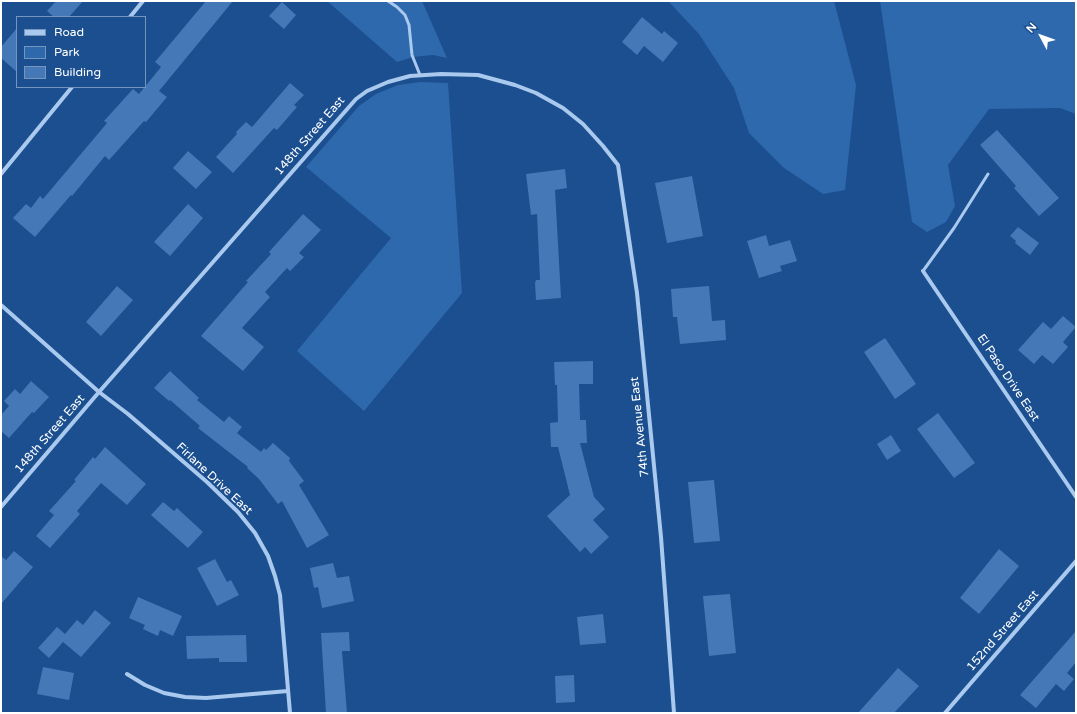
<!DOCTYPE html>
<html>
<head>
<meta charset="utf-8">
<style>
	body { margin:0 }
	#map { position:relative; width:1077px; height:714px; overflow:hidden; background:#1b4f8f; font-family:"Varela Round",sans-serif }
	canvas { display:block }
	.frame { position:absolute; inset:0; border:2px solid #fff; pointer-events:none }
	.legend { position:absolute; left:16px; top:16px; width:130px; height:72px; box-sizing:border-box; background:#1b4f8f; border:1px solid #7695bc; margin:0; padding:5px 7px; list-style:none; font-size:12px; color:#fff }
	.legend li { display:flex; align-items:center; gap:8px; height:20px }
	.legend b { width:20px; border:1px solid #7695bc }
	.north { position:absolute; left:1021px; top:16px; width:40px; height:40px; -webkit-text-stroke:3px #1b4f8f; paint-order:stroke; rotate:311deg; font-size:11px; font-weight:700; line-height:16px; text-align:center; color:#fff }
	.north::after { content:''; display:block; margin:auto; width:14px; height:18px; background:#fff; clip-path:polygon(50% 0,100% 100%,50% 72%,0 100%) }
</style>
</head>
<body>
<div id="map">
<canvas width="1077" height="714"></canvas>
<div class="frame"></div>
<ul class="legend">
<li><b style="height:5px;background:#a9c9ee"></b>Road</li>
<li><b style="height:11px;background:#2e69ad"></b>Park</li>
<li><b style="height:11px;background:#4478b7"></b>Building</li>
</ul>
<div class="north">N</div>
</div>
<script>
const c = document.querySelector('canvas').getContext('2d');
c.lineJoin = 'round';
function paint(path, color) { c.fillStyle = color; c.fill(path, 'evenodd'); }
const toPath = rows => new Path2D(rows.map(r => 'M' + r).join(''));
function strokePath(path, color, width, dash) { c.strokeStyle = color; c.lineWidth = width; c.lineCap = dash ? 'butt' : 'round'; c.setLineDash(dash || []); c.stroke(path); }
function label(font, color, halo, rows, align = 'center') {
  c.font = font + ' "Varela Round",sans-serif'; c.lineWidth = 3.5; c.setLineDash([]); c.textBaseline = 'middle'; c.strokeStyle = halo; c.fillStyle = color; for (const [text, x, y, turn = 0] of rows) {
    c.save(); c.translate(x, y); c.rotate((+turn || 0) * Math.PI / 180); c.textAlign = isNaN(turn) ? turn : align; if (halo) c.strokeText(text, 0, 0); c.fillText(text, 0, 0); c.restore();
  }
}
paint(toPath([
	[327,1,422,1,447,58,433,55,413,57,397,62],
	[668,1,834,1,856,85,845,190,823,194,784,168,749,133,734,88,699,34],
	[880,1,1076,1,1076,114,1060,108,989,109,948,165,955,206,946,222,927,232,912,222],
	[420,82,448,83,462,293,364,411,297,351,391,238,306,167,359,106,376,94,398,85]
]), '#2e69ad');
paint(toPath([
	[56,1,83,1,69,17,54,17,47,11],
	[206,1,233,1,159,91,167,97,146,122,144,121,109,160,105,156,72,196,71,195,35,237,13,218,26,204,31,208,40,196,43,199,107,123,104,121,133,89,139,94,161,67,155,62],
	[282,2,296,15,284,29,269,16],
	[642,17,662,34,664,31,678,43,663,62,644,46,637,55,622,42],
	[17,28,17,72,1,58,1,47],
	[290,83,304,95,294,105,297,107,277,130,274,128,233,173,216,157,237,134,236,132,246,122,252,127],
	[997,130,1059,198,1039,216,1014,188,1016,186,980,145],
	[188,151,212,172,196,189,173,168],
	[565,169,567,188,555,190,561,298,536,300,535,283,536,280,540,280,537,214,531,215,526,174],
	[692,176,703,236,667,243,655,183],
	[188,204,203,218,170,256,154,242],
	[303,214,321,230,299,253,304,257,290,271,287,268,265,292,270,297,242,328,264,347,243,371,201,336,248,282,246,281,271,254,269,252],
	[1018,227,1039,243,1030,255,1015,243,1016,241,1010,236],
	[766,235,769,246,790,240,797,261,780,266,782,271,759,278,747,241],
	[117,286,133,300,101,336,86,322],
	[709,286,712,321,725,320,726,340,680,344,677,317,673,317,671,289],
	[1063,316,1076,327,1063,342,1068,347,1053,364,1042,355,1034,364,1018,350,1043,322,1051,329],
	[885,338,916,384,895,399,864,352],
	[593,361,593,384,579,384,580,420,586,420,587,443,580,443,594,497,605,509,593,520,609,537,591,554,585,547,580,552,547,516,570,495,558,447,551,447,550,423,558,422,557,385,555,385,554,362],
	[170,371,199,398,197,400,224,422,229,416,242,427,237,433,261,452,264,448,266,450,273,443,290,458,289,461,304,481,299,485,329,535,307,548,282,501,278,504,259,479,247,468,248,467,198,428,200,426,170,400,169,401,154,388],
	[31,381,49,397,34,413,32,412,9,438,1,431,1,415,9,406,4,401,15,389,20,394],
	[938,413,975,463,954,478,917,429],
	[891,435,901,451,887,460,877,444],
	[105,447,146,484,127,505,101,483,77,511,80,514,50,548,36,536,54,515,49,511,76,481,74,480,93,457,95,459],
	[714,480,720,541,694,543,688,482],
	[163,502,174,511,177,508,203,532,188,548,151,515],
	[999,549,1019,566,979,614,960,598],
	[14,551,33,567,1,604,1,556,6,560],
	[215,559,227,582,231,580,239,595,217,606,197,568],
	[333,563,337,578,349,576,354,601,322,608,318,587,314,588,310,568],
	[730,594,736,653,709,656,703,596],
	[138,597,182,616,173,636,160,630,158,636,143,629,145,625,129,618],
	[95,610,111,623,81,657,63,642,49,658,38,648,57,627,65,634,77,620,83,625],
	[603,614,606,643,580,645,577,617],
	[1076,631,1076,662,1067,673,1074,679,1064,691,1056,684,1036,708,1020,695],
	[349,632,350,651,342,651,347,713,326,713,321,633],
	[246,635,247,662,219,662,219,658,187,659,186,636],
	[43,667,74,673,69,700,37,694],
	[898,668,919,686,894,713,858,713],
	[574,675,575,702,556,703,555,676]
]), '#4478b7');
strokePath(toPath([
	[388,1,397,7,405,15,409,25,412,55,420,75],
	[923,271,954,228,988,174]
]), '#a9c9ee', 3);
strokePath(toPath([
	[130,17,143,1],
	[1,174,72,87],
	[923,271,1076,497],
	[1,305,99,392,128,414,207,482,238,512,255,533,268,556,275,576,280,595,290,713],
	[1,507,99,392,356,99,367,91,388,82,410,76,441,74,478,75,515,85,536,93,563,108,583,124,603,146,618,165,637,293,661,537,674,713],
	[127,674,145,685,164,693,185,697,206,698,288,691],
	[945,713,1076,561]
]), '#a9c9ee', 4);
label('12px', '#fff', '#1b4f8f', [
	["148th Street East",310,136,-49],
	["El Paso Drive East",1008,378,56],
	["74th Avenue East",640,427,-96],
	["148th Street East",50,434,-49],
	["Firlane Drive East",214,479,43],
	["152nd Street East",1003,631,-49]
]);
</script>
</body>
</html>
